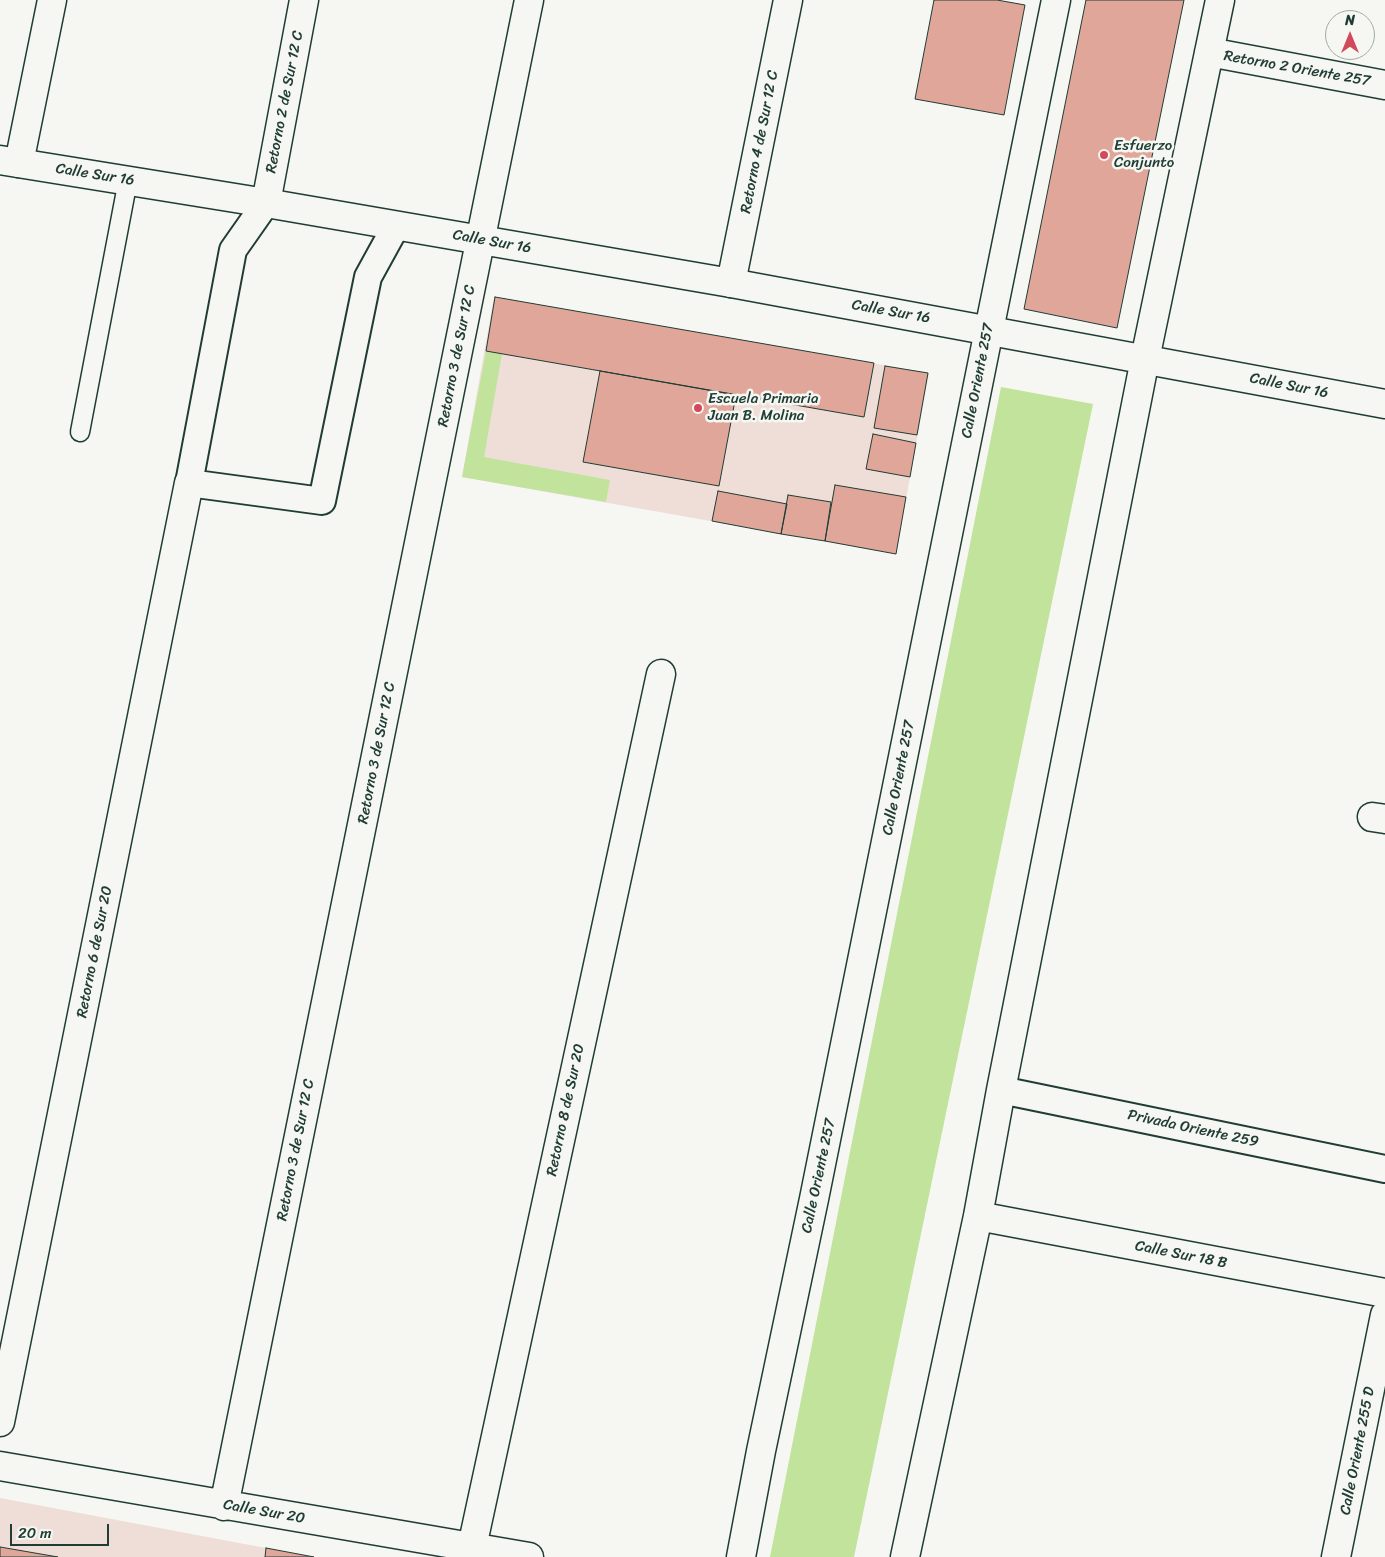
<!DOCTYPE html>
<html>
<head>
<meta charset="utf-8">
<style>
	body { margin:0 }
	#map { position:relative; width:1385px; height:1557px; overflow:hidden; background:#f6f6f2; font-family:Sriracha,sans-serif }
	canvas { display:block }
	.north { position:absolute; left:1325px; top:10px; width:50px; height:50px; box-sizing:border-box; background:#f6f6f2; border:1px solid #a0aca6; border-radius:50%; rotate:0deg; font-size:14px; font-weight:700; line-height:20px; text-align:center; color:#1f3d34 }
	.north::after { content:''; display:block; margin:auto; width:18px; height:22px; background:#d1495b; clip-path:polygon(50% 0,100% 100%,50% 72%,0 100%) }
	.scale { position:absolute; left:10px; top:1524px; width:99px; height:22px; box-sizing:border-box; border:2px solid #1f3d34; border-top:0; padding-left:6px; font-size:15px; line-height:18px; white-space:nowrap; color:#1f3d34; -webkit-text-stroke:4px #f6f6f2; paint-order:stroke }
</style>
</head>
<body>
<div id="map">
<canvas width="1385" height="1557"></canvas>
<div class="north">N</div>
<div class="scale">20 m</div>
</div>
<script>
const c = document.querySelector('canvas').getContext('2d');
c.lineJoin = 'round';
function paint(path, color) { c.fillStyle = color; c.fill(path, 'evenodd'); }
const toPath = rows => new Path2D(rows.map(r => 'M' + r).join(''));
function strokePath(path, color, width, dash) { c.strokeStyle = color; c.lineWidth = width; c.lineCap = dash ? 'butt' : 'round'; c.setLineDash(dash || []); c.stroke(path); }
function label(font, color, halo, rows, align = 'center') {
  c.font = font + ' Sriracha,sans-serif'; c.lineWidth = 5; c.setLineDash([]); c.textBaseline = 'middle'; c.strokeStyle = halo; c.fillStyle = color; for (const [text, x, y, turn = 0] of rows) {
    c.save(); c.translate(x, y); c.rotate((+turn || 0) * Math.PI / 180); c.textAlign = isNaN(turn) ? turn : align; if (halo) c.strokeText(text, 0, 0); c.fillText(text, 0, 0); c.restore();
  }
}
paint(toPath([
	[494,297,929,373,896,554,462,477],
	[0,1498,266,1548,265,1557,0,1557]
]), '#efded7');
paint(toPath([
	[486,351,502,354,484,457,610,480,606,502,462,477],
	[1001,387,1093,404,854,1557,770,1557]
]), '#c1e39c');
const building = toPath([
	[934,0,997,0,1025,5,1004,115,915,99,934,0],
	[1086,0,1184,0,1117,328,1024,309,1086,0],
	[495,297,874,363,864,417,486,351,495,297],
	[885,366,928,373,917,435,874,428,885,366],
	[600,371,736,395,719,486,583,462,600,371],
	[873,434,916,443,910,477,866,469,873,434],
	[835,485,906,497,896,554,825,541,835,485],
	[718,491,787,504,781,534,712,521,718,491],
	[788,495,831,502,825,541,781,534,788,495],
	[0,1547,58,1557,0,1557,0,1547],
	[266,1548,314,1557,265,1557,266,1548]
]);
paint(building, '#dfa699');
strokePath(building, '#1f3d34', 1);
const service = toPath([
	[80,432,128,180]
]);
const pedestrian = toPath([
	[266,203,233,250,189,483,322,501,368,277,396,226],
	[1001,1090,1385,1169]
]);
const minor = toPath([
	[1209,52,1385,85],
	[19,163,52,0],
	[266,203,304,0],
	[731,283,788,0],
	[1372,817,1385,819],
	[978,1216,1385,1293],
	[0,1422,189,483],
	[0,1466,529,1557],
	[224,1506,529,0],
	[472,1547,661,674],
	[741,1557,761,1451,814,1199,989,330,1056,0],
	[905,1557,978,1216,1001,1090,1145,359,1220,0],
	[1336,1557,1385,1315]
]);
const tertiary = toPath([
	[0,160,266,203,731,283,1385,404]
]);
strokePath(service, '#1f3d34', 21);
strokePath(pedestrian, '#1f3d34', 30);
strokePath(minor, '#1f3d34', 31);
strokePath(tertiary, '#1f3d34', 31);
strokePath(service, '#f6f6f2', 18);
strokePath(pedestrian, '#f6f6f2', 26);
strokePath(minor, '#f6f6f2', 28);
strokePath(tertiary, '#f6f6f2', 28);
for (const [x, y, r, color] of [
	[1104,155,5,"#d1495b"],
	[698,408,5,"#d1495b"]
]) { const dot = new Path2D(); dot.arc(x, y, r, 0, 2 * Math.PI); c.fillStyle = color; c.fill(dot); strokePath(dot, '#f6f6f2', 2); }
label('15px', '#1f3d34', '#f6f6f2', [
	["Retorno 2 Oriente 257",1297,69,10],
	["Retorno 2 de Sur 12 C",285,102,-79],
	["Retorno 4 de Sur 12 C",760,142,-79],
	["Calle Sur 16",95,175,9],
	["Calle Sur 16",492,242,10],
	["Calle Sur 16",891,312,10],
	["Retorno 3 de Sur 12 C",457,356,-79],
	["Calle Oriente 257",978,381,-79],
	["Calle Sur 16",1289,386,11],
	["Retorno 3 de Sur 12 C",377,753,-79],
	["Calle Oriente 257",899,778,-79],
	["Retorno 6 de Sur 20",95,952,-79],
	["Retorno 8 de Sur 20",566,1110,-78],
	["Privada Oriente 259",1193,1129,12],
	["Retorno 3 de Sur 12 C",296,1150,-79],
	["Calle Oriente 257",819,1176,-78],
	["Calle Sur 18 B",1181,1255,11],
	["Calle Oriente 255 D",1358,1451,-79],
	["Calle Sur 20",264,1512,10]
]);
label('15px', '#1f3d34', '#f6f6f2', [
	["Esfuerzo",1114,146],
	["Conjunto",1114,163],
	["Escuela Primaria",708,399],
	["Juan B. Molina",708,416]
], 'left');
</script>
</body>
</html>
